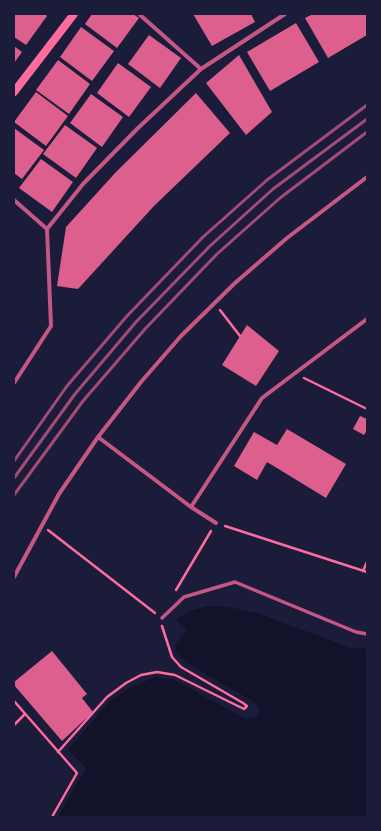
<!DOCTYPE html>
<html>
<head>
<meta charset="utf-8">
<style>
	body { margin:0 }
	#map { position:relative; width:381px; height:831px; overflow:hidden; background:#1b1b3a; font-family:"Golos Text",sans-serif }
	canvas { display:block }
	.frame { position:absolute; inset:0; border:15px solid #1b1b3a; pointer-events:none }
</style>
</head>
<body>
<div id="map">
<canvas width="381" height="831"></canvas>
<div class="frame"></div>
</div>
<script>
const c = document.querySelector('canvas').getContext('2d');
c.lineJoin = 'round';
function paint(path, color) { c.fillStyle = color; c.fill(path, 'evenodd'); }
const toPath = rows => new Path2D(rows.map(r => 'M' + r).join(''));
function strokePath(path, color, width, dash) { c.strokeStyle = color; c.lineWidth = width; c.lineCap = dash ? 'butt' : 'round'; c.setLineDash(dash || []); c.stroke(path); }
paint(toPath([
	[208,606,229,607,260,614,351,648,367,649,367,817,58,817,86,768,68,750,110,701,131,687,156,677,174,680,246,719,257,717,260,712,258,706,254,702,189,664,176,653,175,645,187,629,175,619,194,610]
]), '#12122b');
paint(toPath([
	[14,14,45,14,47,16,26,45,14,37],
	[92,14,133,14,139,18,117,48,85,24],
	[193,14,251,14,255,22,212,46],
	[313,14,367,14,367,35,328,58,305,18],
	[296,23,319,62,270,91,247,52],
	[81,27,114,51,92,81,60,57],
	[149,35,181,58,160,88,128,64],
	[14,46,22,52,14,63],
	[239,55,272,112,246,135,206,83],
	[58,60,90,84,69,114,36,90],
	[118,63,151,87,129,117,97,93],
	[36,92,68,116,46,146,14,122],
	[196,93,230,133,154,206,78,289,57,286,66,227,116,172],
	[91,94,123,117,102,147,70,123],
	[65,125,97,148,76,178,43,154],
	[14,128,44,150,22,179,14,173],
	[41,159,73,182,52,212,19,188],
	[247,325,279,351,256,386,222,365],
	[360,416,367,419,367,430,364,435,353,429],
	[287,429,346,464,326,498,267,462,257,480,234,466,254,432,277,445],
	[52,651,87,694,82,698,93,712,62,741,14,685,14,682]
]), '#dd5f8e');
strokePath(toPath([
	[220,310,240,336],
	[304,378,367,409],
	[225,526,367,572],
	[48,530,155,613],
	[363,571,367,562],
	[176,590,211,531],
	[14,701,77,773,52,817],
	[14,725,25,714],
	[58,752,107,697,126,683,141,675,157,672,175,675,244,709,247,706,243,703,181,667,172,657,162,626]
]), '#ff6b9d', 2.5);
strokePath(toPath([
	[162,618,184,597,235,582,356,632,367,634]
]), '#c65784', 3.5);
strokePath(toPath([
	[139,14,201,69],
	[14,200,47,229,83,184,138,128,201,69,285,14],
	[14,383,51,326,47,229],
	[98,437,191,507,216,523],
	[191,507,262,398,367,319],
	[14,577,59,494,98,437,141,382,181,336,235,283,287,238,367,177]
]), '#c65784', 4);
strokePath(toPath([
	[14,92,74,14]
]), '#ff6b9d', 8);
strokePath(toPath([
	[14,461,67,386,127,316,203,237,267,180,367,105],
	[14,478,75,394,136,322,210,246,273,189,367,119],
	[14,495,83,401,145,329,217,254,280,198,367,132]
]), '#a44b75', 3);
</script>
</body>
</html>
